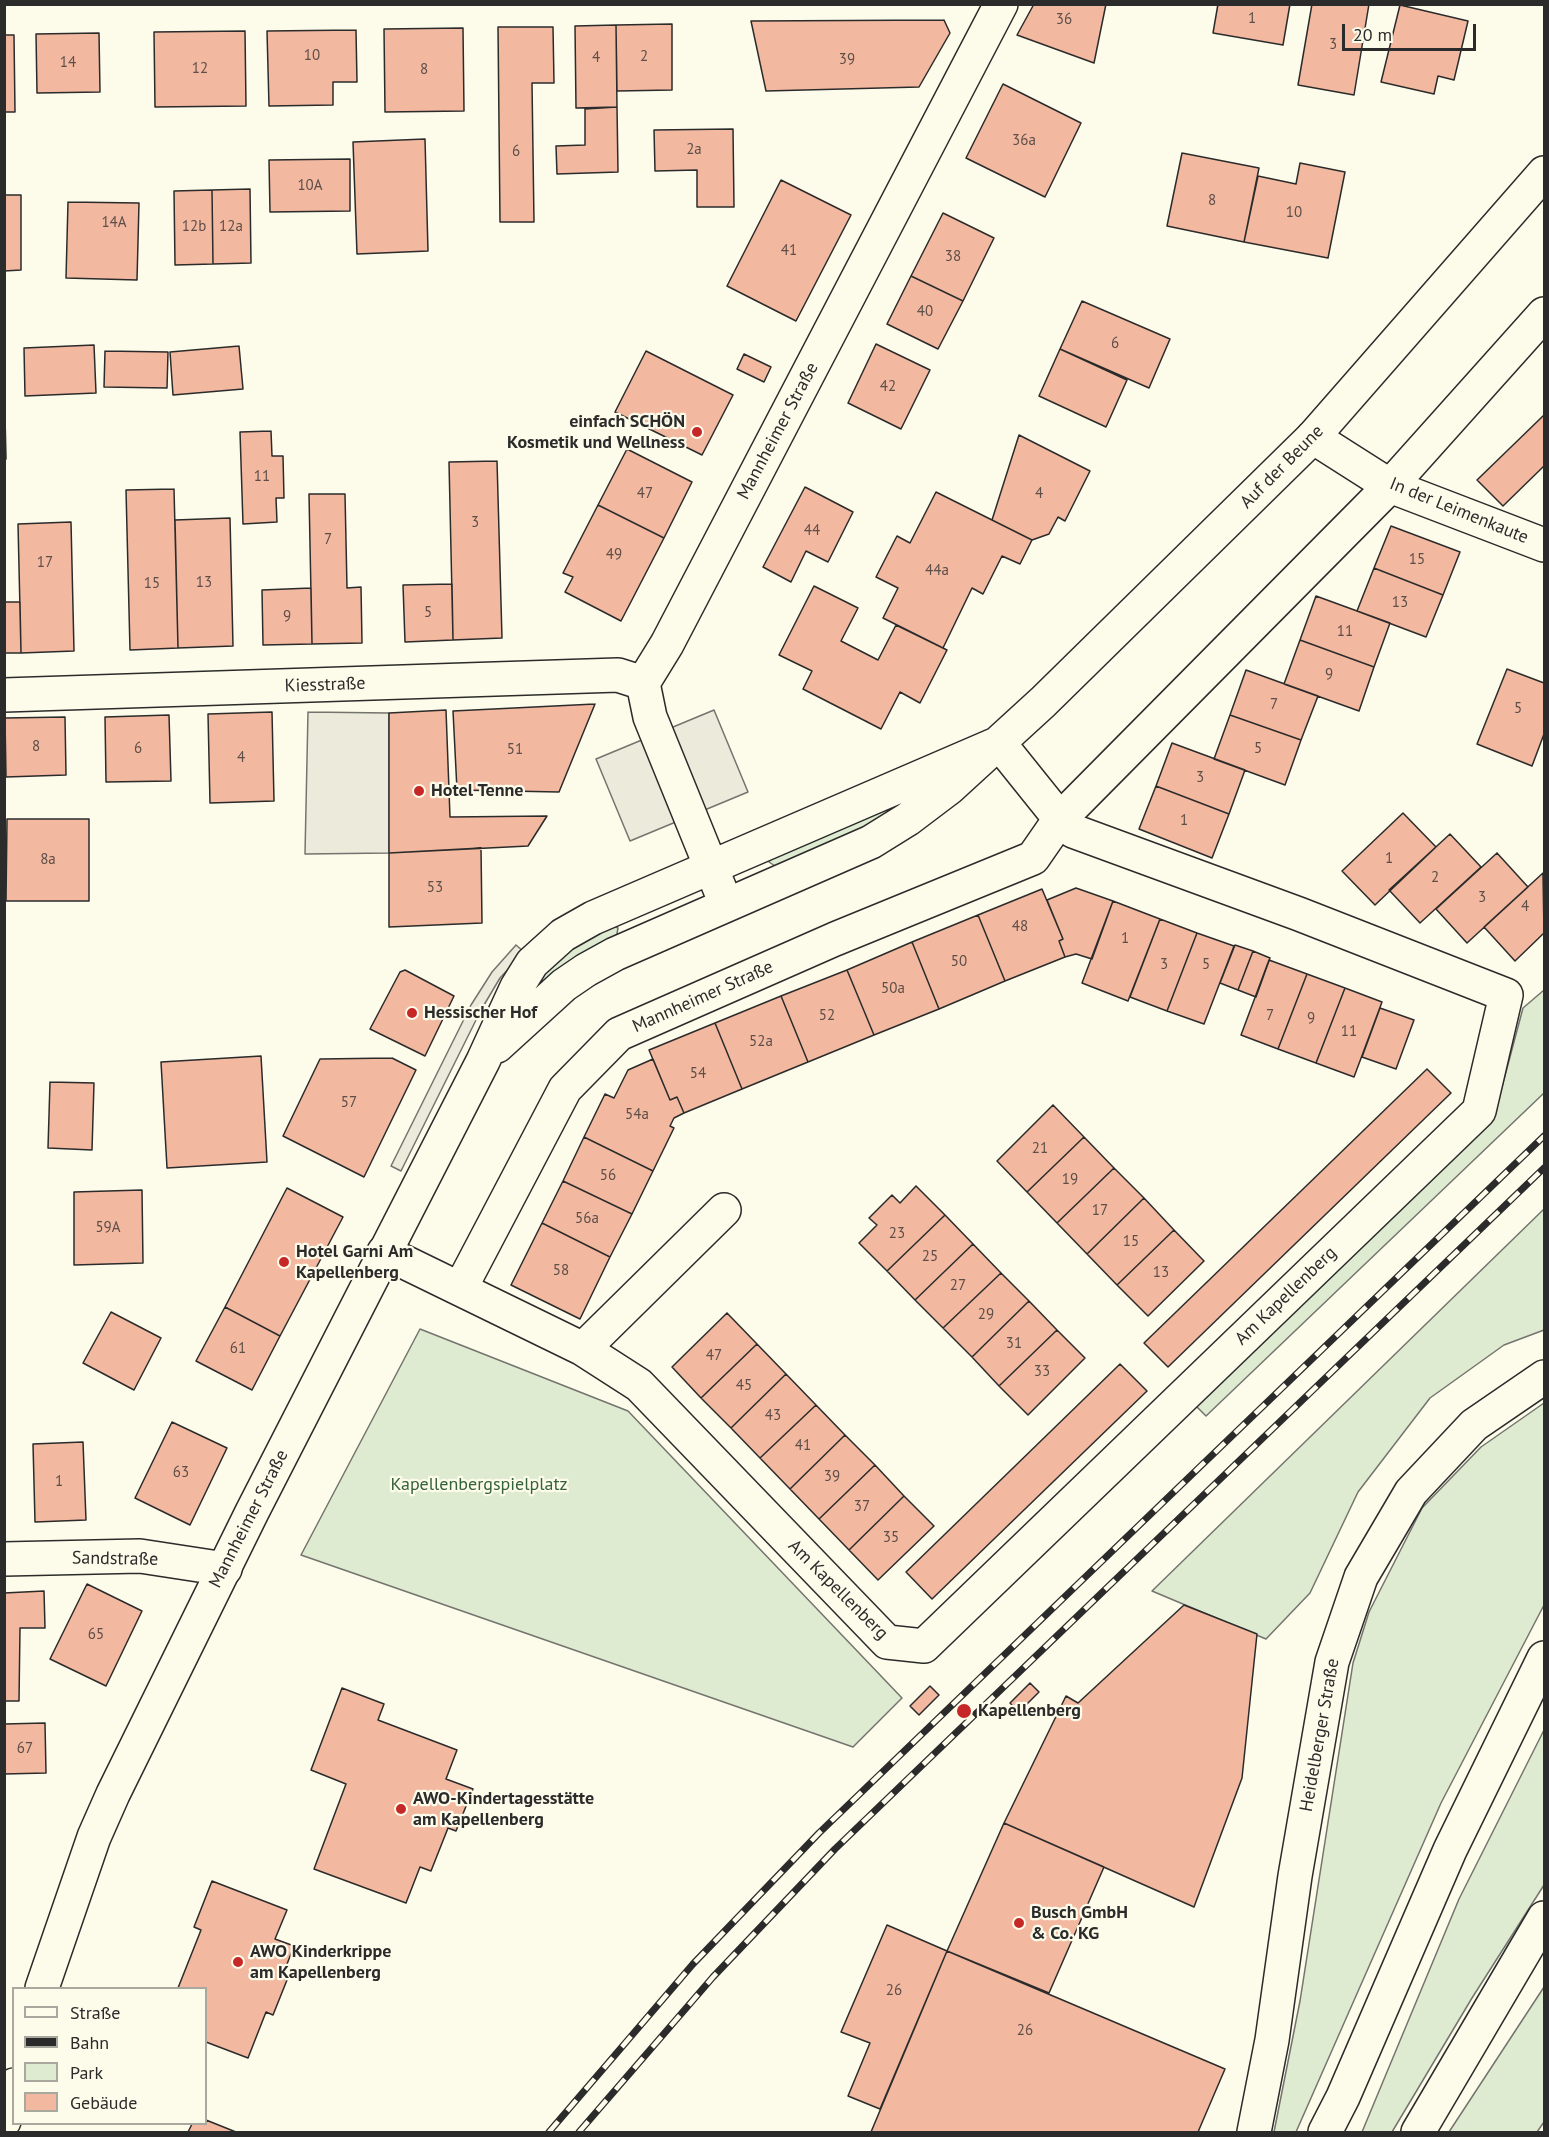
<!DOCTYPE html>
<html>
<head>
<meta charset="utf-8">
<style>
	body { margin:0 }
	#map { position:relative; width:1549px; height:2137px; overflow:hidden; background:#fdfbea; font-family:"PT Sans",sans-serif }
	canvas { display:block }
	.frame { position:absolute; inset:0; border:6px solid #2b2b2b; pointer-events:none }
	.legend { position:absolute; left:12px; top:1987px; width:195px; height:138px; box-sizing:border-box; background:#fdfbea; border:2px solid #a9a89e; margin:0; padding:8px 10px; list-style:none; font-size:18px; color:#2b2b2b }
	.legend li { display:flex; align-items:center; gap:12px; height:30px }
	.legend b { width:30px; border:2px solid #a9a89e }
	.scale { position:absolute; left:1342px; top:24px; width:134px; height:27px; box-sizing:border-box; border:3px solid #2b2b2b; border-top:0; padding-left:8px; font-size:18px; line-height:21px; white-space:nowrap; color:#2b2b2b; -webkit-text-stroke:4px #fdfbea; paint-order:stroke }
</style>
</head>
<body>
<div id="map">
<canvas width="1549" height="2137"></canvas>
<div class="frame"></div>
<ul class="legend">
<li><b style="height:8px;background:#fdfbea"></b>Straße</li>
<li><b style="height:8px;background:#2b2b2b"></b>Bahn</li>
<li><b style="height:16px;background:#deebd1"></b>Park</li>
<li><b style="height:16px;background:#f2b8a0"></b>Gebäude</li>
</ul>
<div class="scale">20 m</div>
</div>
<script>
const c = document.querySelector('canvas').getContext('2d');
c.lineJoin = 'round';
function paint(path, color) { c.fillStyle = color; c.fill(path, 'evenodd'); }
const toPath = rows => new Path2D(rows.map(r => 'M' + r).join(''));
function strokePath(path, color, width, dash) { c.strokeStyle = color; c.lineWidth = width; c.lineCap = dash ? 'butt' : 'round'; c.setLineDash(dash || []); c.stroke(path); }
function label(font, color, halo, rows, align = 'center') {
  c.font = font + ' "PT Sans",sans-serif'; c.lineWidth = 4.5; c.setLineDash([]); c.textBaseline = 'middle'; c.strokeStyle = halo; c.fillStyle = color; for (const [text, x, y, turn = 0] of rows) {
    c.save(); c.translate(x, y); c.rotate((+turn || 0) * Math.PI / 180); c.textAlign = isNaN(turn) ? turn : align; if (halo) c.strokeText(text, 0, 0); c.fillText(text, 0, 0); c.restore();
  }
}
const green = toPath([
	[901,800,910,804,905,813,778,868,769,862,773,854,901,800],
	[608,924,618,928,616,939,521,1004,557,953,608,924],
	[1544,990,1544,1093,1206,1416,1196,1406,1494,1117,1523,1008,1544,990],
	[1544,1209,1544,1330,1504,1345,1430,1398,1358,1492,1310,1593,1266,1639,1152,1591,1544,1209],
	[420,1329,628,1411,902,1698,853,1747,301,1555,420,1329],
	[1544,1403,1544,1605,1441,1803,1296,2132,1274,2132,1300,2001,1353,1663,1369,1612,1422,1508,1481,1447,1544,1403],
	[1544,1730,1544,1885,1472,1998,1392,2132,1362,2132,1459,1899,1544,1730],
	[1544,1987,1544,2122,1537,2132,1449,2132,1544,1987]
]);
paint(green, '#deebd1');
strokePath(green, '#74746e', 1.5);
const parking = toPath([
	[714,710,748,792,630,841,596,759,714,710],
	[308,712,389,713,389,853,305,854,308,712],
	[516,945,524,952,500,978,481,1010,401,1171,391,1166,471,1005,492,972,516,945]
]);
paint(parking, '#eceadb');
strokePath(parking, '#74746e', 1.5);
const building = toPath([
	[1034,4,1106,4,1094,63,1017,35,1034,4],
	[1218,4,1290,4,1283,45,1213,33,1218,4],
	[1312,4,1369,4,1354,95,1298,85,1312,4],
	[1400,5,1468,21,1454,80,1438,76,1434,94,1381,82,1400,5],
	[944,20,950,33,919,87,766,91,751,21,944,20],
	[672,24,672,90,617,91,616,25,672,24],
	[616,25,617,107,576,108,575,26,616,25],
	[498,27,553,27,554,83,532,83,534,222,500,222,498,27],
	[463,28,464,111,385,112,384,29,463,28],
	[356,30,357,82,333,82,333,105,269,106,267,31,356,30],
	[245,31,246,106,155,107,154,32,245,31],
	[99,33,100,92,37,93,36,34,99,33],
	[4,35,14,35,15,112,4,112,4,35],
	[1003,84,1081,123,1045,197,966,158,1003,84],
	[617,107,618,172,557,174,556,146,585,145,585,109,617,107],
	[733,129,734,207,697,207,697,170,655,171,654,130,733,129],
	[425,139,428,251,357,254,353,142,425,139],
	[1182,153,1259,168,1244,242,1167,226,1182,153],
	[350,159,350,211,270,212,269,160,350,159],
	[1300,163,1345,172,1328,258,1244,242,1258,176,1296,184,1300,163],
	[781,180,851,215,796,321,727,286,781,180],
	[250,189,251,263,213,264,212,190,250,189],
	[212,190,213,264,175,265,174,191,212,190],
	[4,195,21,195,21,270,4,271,4,195],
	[68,202,139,203,137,280,66,278,68,202],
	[943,213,994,238,963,301,911,276,943,213],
	[911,276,963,301,938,349,887,324,911,276],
	[1082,301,1170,339,1149,388,1060,349,1082,301],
	[876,344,930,370,901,429,848,403,876,344],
	[94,345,96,393,25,396,24,348,94,345],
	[239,346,243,389,173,395,170,352,239,346],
	[1060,349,1127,380,1106,427,1039,396,1060,349],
	[105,351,168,352,167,388,104,387,105,351],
	[646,351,733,395,702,455,615,412,646,351],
	[744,354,771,367,764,382,737,369,744,354],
	[4,372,6,459,4,459,4,372],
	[1544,415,1544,466,1503,506,1477,480,1544,415],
	[271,431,272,456,283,456,284,498,276,498,277,522,243,524,240,432,271,431],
	[1019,435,1090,471,1065,521,1058,517,1049,534,1032,540,992,520,1019,435],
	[627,449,692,482,664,538,598,505,627,449],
	[497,461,502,638,453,640,449,462,497,461],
	[805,487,853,512,828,562,806,551,791,582,763,567,805,487],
	[174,489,178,648,130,650,126,490,174,489],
	[936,492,1032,540,1020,564,1002,556,983,594,972,588,943,648,883,618,898,588,876,577,897,536,910,543,936,492],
	[309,494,345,494,347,588,361,587,362,643,312,644,309,494],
	[598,505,664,538,621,621,565,592,573,577,563,573,598,505],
	[230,518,233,646,178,648,175,520,230,518],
	[71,522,74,651,21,653,18,524,71,522],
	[1391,526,1460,552,1443,595,1374,568,1391,526],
	[1374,568,1443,595,1426,637,1357,611,1374,568],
	[452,584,453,640,405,642,403,585,452,584],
	[814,586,858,608,841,641,878,660,896,625,947,650,920,703,900,692,881,729,803,689,812,671,779,655,814,586],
	[311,588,312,644,263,645,262,590,311,588],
	[1316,596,1390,623,1374,667,1300,640,1316,596],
	[4,602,20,602,21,653,4,653,4,602],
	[1300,640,1374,667,1359,711,1284,684,1300,640],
	[1507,669,1544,683,1544,734,1532,766,1477,744,1507,669],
	[1246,670,1318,696,1301,740,1230,715,1246,670],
	[595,704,559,792,457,790,453,711,595,704],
	[446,710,450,817,547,816,528,846,389,853,389,713,446,710],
	[272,712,274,801,210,803,208,714,272,712],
	[169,715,171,781,106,782,105,717,169,715],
	[1230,715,1301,740,1285,785,1214,759,1230,715],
	[65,717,66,775,6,777,5,718,65,717],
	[1172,743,1245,770,1229,814,1156,786,1172,743],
	[1156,786,1229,814,1212,858,1139,829,1156,786],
	[1403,813,1436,847,1375,905,1342,871,1403,813],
	[7,819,89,819,89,901,6,901,7,819],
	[1450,834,1481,867,1420,923,1389,890,1450,834],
	[481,848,482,923,389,927,389,853,481,848],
	[1497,853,1528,887,1467,943,1436,909,1497,853],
	[1543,873,1544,933,1515,961,1484,927,1543,873],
	[1076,888,1113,901,1092,959,1076,954,1065,957,1059,941,1063,939,1047,900,1076,888],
	[1042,889,1063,939,1059,941,1065,957,1005,981,978,915,1042,889],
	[1113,901,1160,919,1128,1001,1082,983,1113,901],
	[978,915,1005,981,939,1009,912,942,978,915],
	[1160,919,1197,933,1167,1011,1130,997,1160,919],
	[1197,933,1234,946,1204,1024,1167,1011,1197,933],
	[912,942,939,1009,874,1035,847,970,912,942],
	[1235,945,1253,951,1238,990,1220,983,1235,945],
	[1253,951,1270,958,1256,997,1238,990,1253,951],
	[1269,960,1307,974,1278,1049,1241,1035,1269,960],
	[405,970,454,996,425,1056,370,1029,400,972,405,970],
	[847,970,874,1035,808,1062,781,996,847,970],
	[1307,974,1345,988,1316,1063,1278,1049,1307,974],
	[1345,988,1382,1002,1354,1077,1316,1063,1345,988],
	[781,996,808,1062,742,1089,715,1023,781,996],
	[1380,1008,1414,1020,1396,1069,1362,1057,1380,1008],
	[715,1023,742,1089,684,1113,677,1097,670,1100,649,1050,715,1023],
	[261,1056,267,1162,167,1168,161,1062,261,1056],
	[392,1058,416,1070,364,1177,283,1136,320,1059,392,1058],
	[653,1059,670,1100,677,1097,684,1113,674,1118,670,1126,674,1128,653,1171,584,1137,605,1094,614,1098,628,1070,653,1059],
	[1427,1069,1451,1093,1168,1367,1144,1343,1427,1069],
	[50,1082,94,1083,92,1150,48,1148,50,1082],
	[1053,1105,1084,1137,1027,1192,997,1161,1053,1105],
	[584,1137,653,1171,632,1214,563,1181,584,1137],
	[1084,1137,1114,1168,1057,1223,1027,1192,1084,1137],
	[1114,1168,1144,1198,1087,1254,1057,1223,1114,1168],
	[563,1181,632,1214,610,1257,542,1223,563,1181],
	[916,1186,945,1215,887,1271,859,1243,877,1225,869,1218,892,1195,900,1203,916,1186],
	[287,1188,343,1217,280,1336,225,1307,287,1188],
	[142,1190,143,1263,74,1265,74,1192,142,1190],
	[1144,1198,1174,1230,1117,1285,1087,1254,1144,1198],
	[945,1215,973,1244,915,1300,887,1271,945,1215],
	[542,1223,610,1257,580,1319,511,1285,542,1223],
	[1174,1230,1204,1261,1148,1316,1117,1285,1174,1230],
	[973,1244,1001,1273,943,1328,915,1300,973,1244],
	[1001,1273,1029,1301,972,1357,943,1328,1001,1273],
	[1029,1301,1057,1330,999,1386,972,1357,1029,1301],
	[225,1307,280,1336,252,1390,196,1361,225,1307],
	[111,1312,161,1338,134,1390,83,1363,111,1312],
	[727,1313,757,1344,701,1398,672,1367,727,1313],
	[1057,1330,1085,1358,1028,1415,999,1386,1057,1330],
	[757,1344,786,1374,731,1428,701,1398,757,1344],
	[1120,1364,1147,1391,932,1599,906,1572,1120,1364],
	[786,1374,816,1405,760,1458,731,1428,786,1374],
	[816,1405,845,1435,790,1489,760,1458,816,1405],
	[172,1422,227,1448,190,1525,135,1498,172,1422],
	[845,1435,875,1465,819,1519,790,1489,845,1435],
	[83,1442,86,1520,35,1522,33,1444,83,1442],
	[875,1465,904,1496,849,1550,819,1519,875,1465],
	[904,1496,934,1526,878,1580,849,1550,904,1496],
	[87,1584,142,1611,106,1686,50,1659,87,1584],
	[44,1591,45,1628,20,1628,19,1701,4,1701,4,1593,44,1591],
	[1184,1605,1257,1634,1242,1778,1194,1907,1004,1823,1066,1696,1078,1703,1184,1605],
	[1030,1683,1039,1692,1019,1712,1010,1703,1030,1683],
	[930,1686,939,1695,919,1715,910,1706,930,1686],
	[342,1688,384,1704,378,1720,457,1750,446,1779,473,1789,456,1831,448,1828,431,1871,420,1867,406,1903,314,1869,346,1784,311,1770,342,1688],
	[45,1723,46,1773,4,1774,4,1724,45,1723],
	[1004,1823,1104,1867,1049,1993,947,1951,1004,1823],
	[212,1881,287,1910,275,1939,294,1946,282,1977,287,1980,273,2015,266,2012,248,2058,206,2042,206,1988,178,1988,201,1930,194,1927,212,1881],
	[887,1925,947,1951,880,2109,848,2096,870,2043,841,2032,887,1925],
	[947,1951,1225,2069,1198,2132,871,2132,947,1951],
	[206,2120,236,2132,188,2132,192,2124,206,2124,206,2120]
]);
paint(building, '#f2b8a0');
strokePath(building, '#2b2b2b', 1.5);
const street = toPath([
	[1313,437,1390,486,1544,545],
	[4,695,618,675,643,683],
	[726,904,650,717,643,683,667,644,1001,4],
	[384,1252,583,1349,639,1385,887,1642,924,1646,1479,1111,1506,995,1299,914,1073,831,1060,819,999,743],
	[460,1289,565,1089,619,1034,835,939,1033,858,1060,819,1390,486,1544,314],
	[583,1349,724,1210],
	[4,1559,140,1556,225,1569]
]);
const secondary = toPath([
	[497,1046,564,985,586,970,615,954,871,842,908,819,949,788,1043,702,1313,437,1544,173],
	[42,1988,94,1837,113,1794,252,1512,483,1061,517,987,532,963,563,935,593,918,999,743],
	[4,2121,14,2085],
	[1254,2132,1272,2040,1295,1876,1332,1662,1361,1577,1411,1492,1474,1425,1544,1377],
	[1325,2132,1343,2097,1450,1850,1544,1658],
	[1418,2132,1544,1918]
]);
strokePath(street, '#2b2b2b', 36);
strokePath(secondary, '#2b2b2b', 36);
strokePath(street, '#fdfbea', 33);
strokePath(secondary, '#fdfbea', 33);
const rail = toPath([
	[549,2132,693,1964,819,1833,1544,1136],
	[579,2132,713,1977,835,1849,1544,1168]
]);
strokePath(rail, '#2b2b2b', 7);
strokePath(rail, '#fdfbea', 4.5, [14]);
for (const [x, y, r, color] of [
	[697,432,6,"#c62828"],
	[419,791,6,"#c62828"],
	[412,1013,6,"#c62828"],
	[284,1262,6,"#c62828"],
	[964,1711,8,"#c62828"],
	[401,1809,6,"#c62828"],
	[1019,1923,6,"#c62828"],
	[238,1962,6,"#c62828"]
]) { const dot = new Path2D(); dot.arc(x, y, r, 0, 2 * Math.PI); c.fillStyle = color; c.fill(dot); strokePath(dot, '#fdfbea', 2); }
label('15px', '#5d4e48', null, [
	["1",1252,19],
	["36",1064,20],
	["3",1333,45],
	["10",312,56],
	["2",644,57],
	["4",596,58],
	["39",847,60],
	["14",68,63],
	["12",200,69],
	["8",424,70],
	["36a",1024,141],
	["2a",694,150],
	["6",516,152],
	["10A",310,186],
	["8",1212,201],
	["10",1294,213],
	["14A",114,223],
	["12b",194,227],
	["12a",231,227],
	["41",789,251],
	["38",953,257],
	["40",925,312],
	["6",1115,344],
	["42",888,387],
	["11",262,477],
	["47",645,494],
	["4",1039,494],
	["3",475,523],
	["44",812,531],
	["7",328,540],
	["49",614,555],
	["15",1417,560],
	["17",45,563],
	["44a",937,571],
	["13",204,583],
	["15",152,584],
	["13",1400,603],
	["5",428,613],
	["9",287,617],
	["11",1345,632],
	["9",1329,675],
	["7",1274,705],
	["5",1518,709],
	["8",36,747],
	["6",138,749],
	["5",1258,749],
	["51",515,750],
	["4",241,758],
	["3",1200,778],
	["1",1184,821],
	["1",1389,859],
	["8a",48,860],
	["2",1435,878],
	["53",435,888],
	["3",1482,898],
	["4",1525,907],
	["48",1020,927],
	["1",1125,939],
	["50",959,962],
	["3",1164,965],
	["5",1206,965],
	["50a",893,989],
	["52",827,1016],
	["7",1270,1016],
	["9",1311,1019],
	["11",1349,1032],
	["52a",761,1042],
	["54",698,1074],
	["57",349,1103],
	["54a",637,1115],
	["21",1040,1149],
	["56",608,1176],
	["19",1070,1180],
	["17",1100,1211],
	["56a",587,1219],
	["59A",108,1228],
	["23",897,1234],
	["15",1131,1242],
	["25",930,1257],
	["58",561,1271],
	["13",1161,1273],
	["27",958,1286],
	["29",986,1315],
	["31",1014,1344],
	["61",238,1349],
	["47",714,1356],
	["33",1042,1372],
	["45",744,1386],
	["43",773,1416],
	["41",803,1446],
	["63",181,1473],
	["39",832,1477],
	["1",59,1482],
	["37",862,1507],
	["35",891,1538],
	["65",96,1635],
	["67",25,1749],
	["26",894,1991],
	["26",1025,2031]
]);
label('bold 18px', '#2b2b2b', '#fdfbea', [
	["einfach SCHÖN",685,422,"right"],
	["Kosmetik und Wellness",685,443,"right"],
	["Hotel Tenne",431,791],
	["Hessischer Hof",424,1013],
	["Hotel Garni Am",296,1252],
	["Kapellenberg",296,1273],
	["Kapellenberg",978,1711],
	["AWO-Kindertagesstätte",413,1799],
	["am Kapellenberg",413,1820],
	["Busch GmbH",1031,1913],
	["& Co. KG",1031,1934],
	["AWO Kinderkrippe",250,1952],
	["am Kapellenberg",250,1973]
], 'left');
label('18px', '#2b2b2b', '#fdfbea', [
	["Mannheimer Straße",778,431,-62],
	["Auf der Beune",1282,467,-45],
	["In der Leimenkaute",1459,511,22],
	["Kiesstraße",325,685,-2],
	["Mannheimer Straße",703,997,-24],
	["Am Kapellenberg",1286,1296,-44],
	["Mannheimer Straße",249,1519,-63],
	["Sandstraße",115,1559,1],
	["Am Kapellenberg",838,1590,45],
	["Heidelberger Straße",1320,1735,-80]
]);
label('18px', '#34623c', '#fdfbea', [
	["Kapellenbergspielplatz",479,1485]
]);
</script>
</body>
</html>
